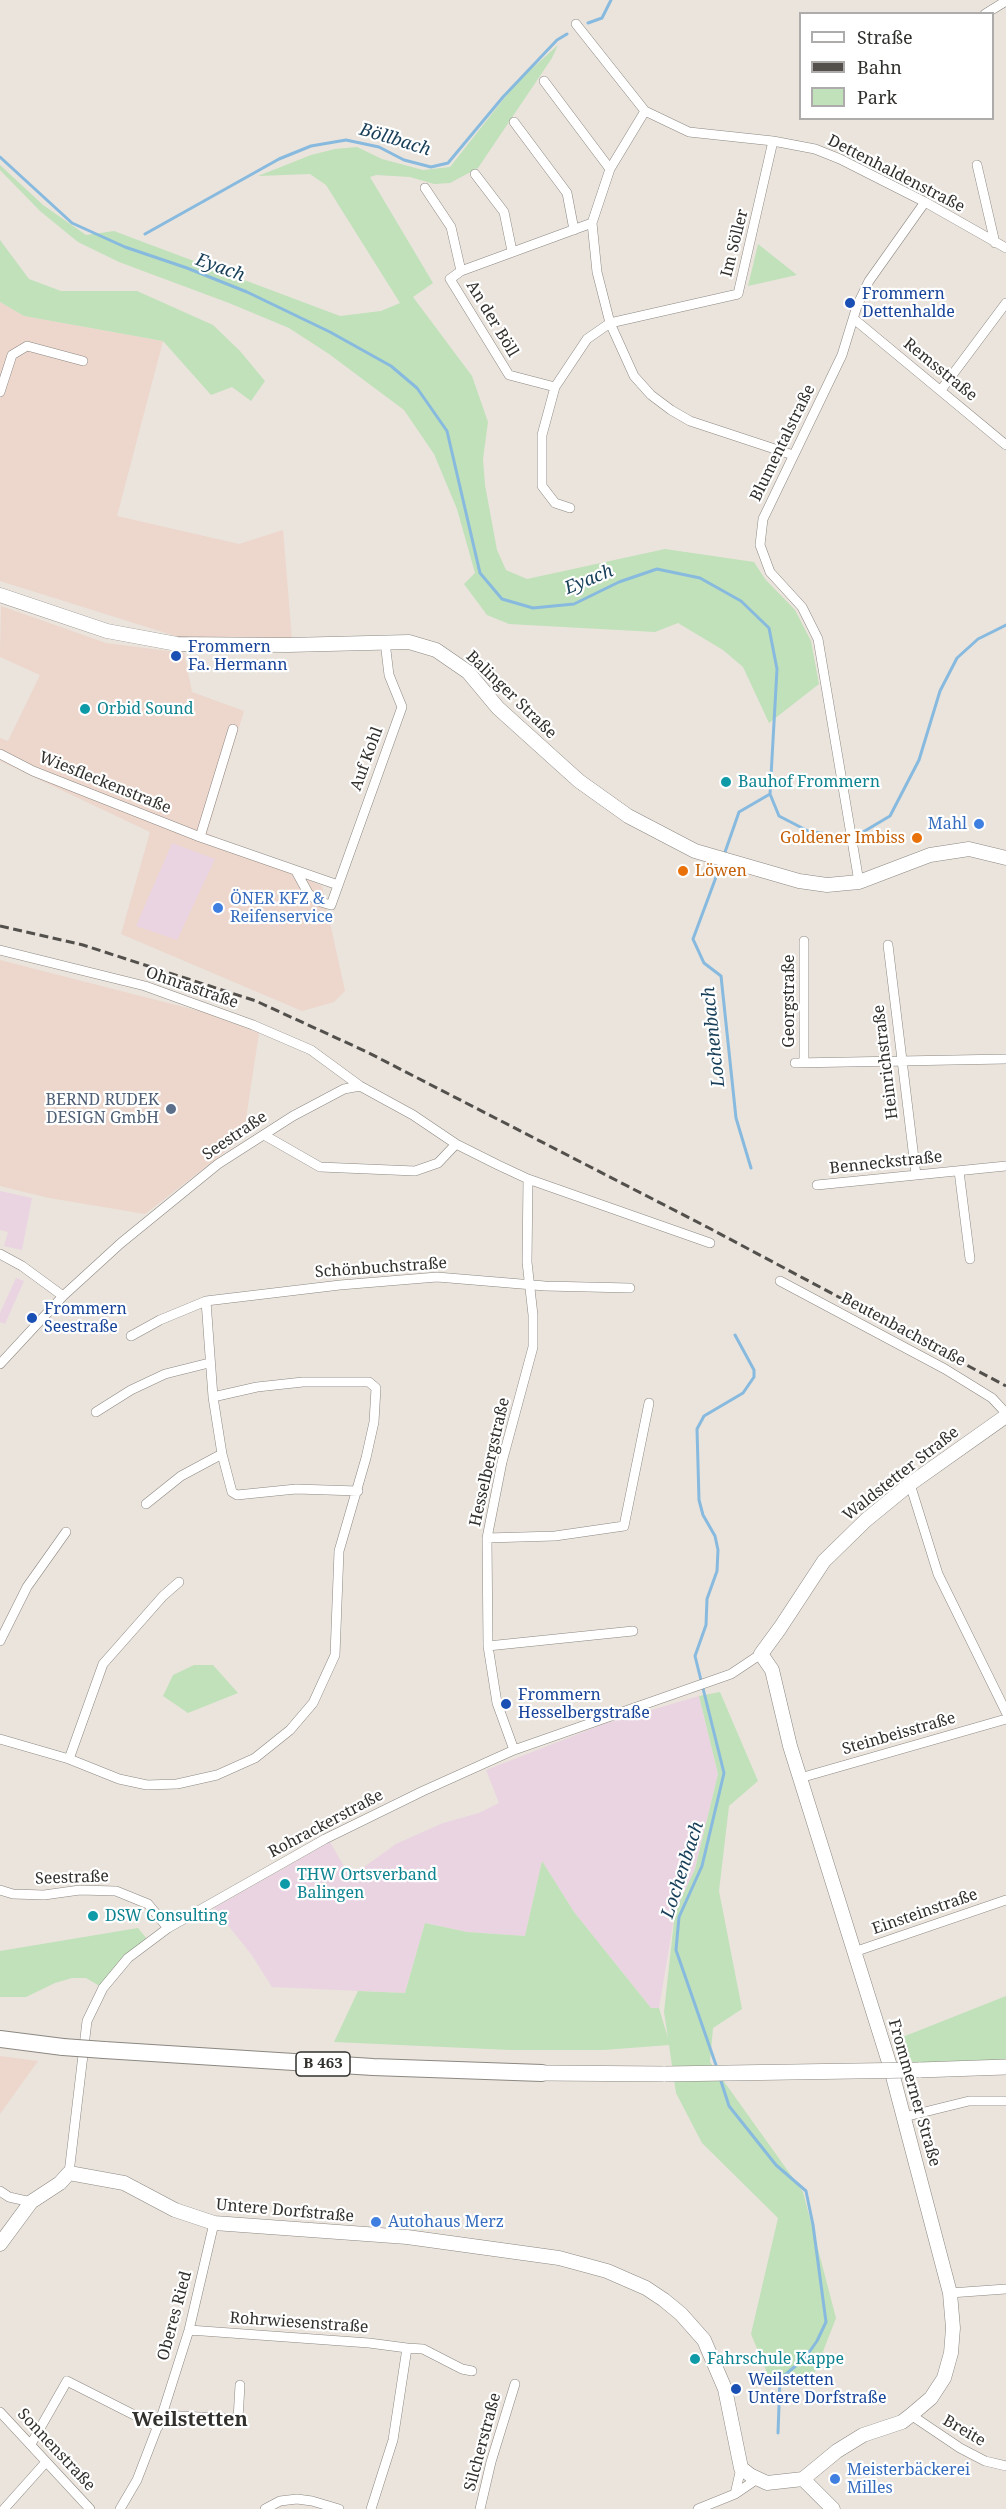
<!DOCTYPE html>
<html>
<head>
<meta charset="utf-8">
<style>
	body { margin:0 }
	#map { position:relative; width:1006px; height:2509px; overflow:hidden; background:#eae4dd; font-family:"Noto Serif",serif }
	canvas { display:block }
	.legend { position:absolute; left:799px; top:12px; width:195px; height:108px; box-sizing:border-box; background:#fff; border:2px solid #adacab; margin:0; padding:8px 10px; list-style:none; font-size:18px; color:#32302d }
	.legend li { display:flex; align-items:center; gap:12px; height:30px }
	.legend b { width:30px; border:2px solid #adacab }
</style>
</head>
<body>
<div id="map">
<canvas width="1006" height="2509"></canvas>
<ul class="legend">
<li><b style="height:8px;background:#fff"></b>Straße</li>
<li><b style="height:8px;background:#53504c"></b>Bahn</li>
<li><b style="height:16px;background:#c0e1b9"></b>Park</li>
</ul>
</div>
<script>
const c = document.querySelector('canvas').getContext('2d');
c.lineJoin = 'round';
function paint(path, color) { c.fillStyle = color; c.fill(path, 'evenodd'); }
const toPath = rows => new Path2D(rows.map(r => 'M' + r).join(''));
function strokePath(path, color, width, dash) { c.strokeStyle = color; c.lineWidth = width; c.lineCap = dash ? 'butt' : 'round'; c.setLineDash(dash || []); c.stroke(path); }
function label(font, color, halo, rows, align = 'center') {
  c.font = font + ' "Noto Serif",serif'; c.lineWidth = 4.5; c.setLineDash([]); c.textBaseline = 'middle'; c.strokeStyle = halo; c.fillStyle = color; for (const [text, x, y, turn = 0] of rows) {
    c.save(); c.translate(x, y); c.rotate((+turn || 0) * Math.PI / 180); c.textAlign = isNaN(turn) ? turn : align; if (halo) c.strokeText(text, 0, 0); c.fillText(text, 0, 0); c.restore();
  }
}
paint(toPath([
	[0,302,24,316,163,341,117,516,239,544,283,530,292,640,182,638,0,581],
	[1,606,106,643,184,653,192,692,244,711,207,833,322,886,345,991,334,1002,302,1011,121,934,150,832,0,761,0,738,8,741,40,675,0,657],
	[0,960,203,1012,259,1033,243,1138,145,1214,49,1198,0,1186],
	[0,2056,38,2061,0,2114]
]), '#edd6cb');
paint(toPath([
	[172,843,215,859,177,940,136,926],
	[0,1191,32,1198,22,1250,4,1246,8,1232,0,1230],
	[16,1278,24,1281,5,1324,1,1322,0,1324,0,1313],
	[699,1696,718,1774,695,1869,675,1912,659,2008,651,2008,574,1912,542,1861,525,1936,467,1932,425,1923,405,1993,272,1987,251,1954,214,1908,330,1842,350,1877,396,1844,443,1823,479,1813,499,1803,486,1770,604,1724]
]), '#ead4e1');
paint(toPath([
	[558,45,552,58,478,168,450,183,434,184,410,177,376,175,370,177,433,283,413,297,472,376,488,422,483,459,485,485,497,550,506,570,527,579,665,549,754,562,765,579,795,610,811,641,819,684,769,723,743,667,723,650,678,623,655,632,509,624,487,615,464,584,475,573,457,509,434,454,404,410,329,354,289,328,229,303,119,262,78,242,40,211,0,170,0,165,43,205,86,235,114,231,340,316,381,311,400,303,326,185,310,174,258,176,311,155,335,149,357,147,382,159,423,170,450,167,517,82],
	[0,240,29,279,61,291,137,291,213,325,240,351,265,381,251,401,232,387,211,395,163,341,24,316,0,302],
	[758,244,797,275,748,286],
	[194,1665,213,1665,238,1693,188,1713,163,1696,173,1675],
	[720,1692,758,1781,729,1806,719,1891,742,2009,713,2028,710,2062,803,2192,836,2318,812,2380,770,2380,751,2334,778,2218,702,2143,676,2093,669,2045,604,2050,510,2050,334,2042,358,1991,405,1993,425,1923,467,1932,525,1936,542,1861,574,1912,651,2008,659,2008,668,2038,664,2012,675,1912,695,1869,718,1774,699,1696],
	[138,1928,147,1939,103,1988,86,1978,72,1978,55,1983,26,1997,0,1997,0,1951],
	[1006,1996,1006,2069,919,2070,895,2040]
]), '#c0e1b9');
strokePath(toPath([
	[588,23,602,18,611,0],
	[0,157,72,223,125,247,187,268,247,292,330,332,391,366,417,388,447,431,480,573,502,599,533,608,574,604,619,582,657,569,700,578,741,601,769,628,777,669,770,794,779,816,808,831,838,836,863,832,890,816,919,760,940,691,957,658,978,639,1006,625],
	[145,234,279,159,311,146,346,140,379,147,404,160,431,167,448,163,503,97,557,40,567,34],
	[724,855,739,812,770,794],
	[722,861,693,939,704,963,721,976,736,1118,751,1168],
	[717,2068,676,1950,679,1917,702,1866,724,1773,695,1656,706,1625,707,1599,717,1571,718,1550,715,1536,703,1515,699,1500,697,1429,704,1416,743,1393,754,1377,754,1370,735,1335],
	[720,2078,729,2106,776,2165,806,2191,813,2225,826,2322,817,2341,805,2358,780,2379,778,2433]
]), '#87bade', 3);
const street = toPath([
	[985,14,1006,1],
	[576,24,645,111,689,132,773,141,815,149,840,159,925,202,1006,248],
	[544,81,610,169],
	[645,111,610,169,592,223,597,272,610,323,634,376,651,395,671,410,690,421,793,455],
	[514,122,567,193,574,230],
	[977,165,995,243],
	[475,174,504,212,512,251],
	[425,188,451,227,461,271],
	[854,319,1006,445],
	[555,387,509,375,450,279,461,271,592,223],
	[941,390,1006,303],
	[0,392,12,355,27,346,83,361],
	[570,508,555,503,542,486,542,435,555,387,587,339,610,323,738,294,773,141],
	[0,754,33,771,200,837,338,885],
	[200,837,233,729],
	[296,871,308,893,317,901,331,905,402,707,389,675,385,642],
	[859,882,818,639,802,607,770,572,760,545,763,519,842,355,857,306,869,281,925,202],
	[888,945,916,1175],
	[0,950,145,986,253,1025,311,1050,360,1086,413,1115,456,1144,498,1165,528,1179,710,1243],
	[804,1061,804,941],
	[795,1063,1006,1059],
	[264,1135,320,1167,415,1171,438,1163,456,1144],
	[959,1171,970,1259],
	[817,1185,1006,1166],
	[0,1254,22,1266,63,1296],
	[780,1281,945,1369,992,1398,1006,1413],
	[131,1336,160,1320,206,1301],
	[0,1364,63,1296,121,1243,218,1164,293,1116,344,1089,360,1086],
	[96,1412,131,1390,165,1374,209,1363],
	[910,1484,938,1574,1006,1712],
	[358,1491,296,1489,237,1495,232,1492,222,1454,213,1397,206,1301,340,1285,437,1277,545,1286,630,1288],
	[146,1504,181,1476,222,1454],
	[487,1538,555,1536,624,1526,649,1403],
	[0,1641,27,1587,66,1532],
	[488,1646,633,1631],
	[0,1739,69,1759,119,1779,147,1785,177,1784,217,1775,255,1758,290,1730,313,1703,335,1655,339,1551,366,1458,374,1422,376,1388,369,1382,303,1382,257,1387,213,1397],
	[514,1750,497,1703,488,1646,487,1538,502,1462,533,1347,533,1315,527,1262,528,1179],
	[69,1759,103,1664,163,1596,179,1582],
	[800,1778,1006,1719],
	[0,1890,13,1894,44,1895,80,1890,116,1891,148,1904,168,1928],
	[854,1952,1006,1900],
	[904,2117,969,2101,1006,2101],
	[69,2173,87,2021,103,1988,128,1958,168,1928,325,1839,423,1791,514,1750,731,1674,761,1654],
	[0,2191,9,2197,31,2202],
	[950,2293,1006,2289],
	[189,2330,369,2343,407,2348,393,2440,371,2509],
	[407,2348,423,2349,462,2369,472,2371],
	[0,2412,90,2509],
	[162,2415,238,2419,240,2385],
	[911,2415,960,2448,985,2461,1006,2466],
	[31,2444,67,2381,158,2427],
	[735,2494,741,2468],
	[4,2509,46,2462],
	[120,2509,137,2480,162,2415,189,2330,214,2223],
	[265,2509,280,2501,297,2499,312,2501,339,2509],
	[480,2509,491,2462,515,2384],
	[698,2509,735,2494,757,2479]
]);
const secondary = toPath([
	[0,595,107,631,177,644,288,645,409,642,436,650,468,672,498,708,579,781,628,816,695,851,799,881,827,885,859,882,930,855,969,849,1006,858],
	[0,2244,31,2202,60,2183,69,2173,124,2183,175,2210,214,2223,407,2237,559,2258,607,2271,646,2288,664,2300,681,2314,704,2340,725,2389,741,2468,750,2475,767,2483,803,2479,837,2451,863,2435,902,2422,911,2415,931,2398,944,2378,951,2353,953,2328,950,2293,891,2069,790,1746,772,1670,761,1654,780,1628,824,1561,866,1520,910,1484,1006,1416],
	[803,2479,833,2509]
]);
const primary = toPath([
	[919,2070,1006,2067],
	[542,2073,665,2074]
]);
const highway = toPath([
	[0,2039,63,2047],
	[104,2050,373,2067,542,2073]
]);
strokePath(street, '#8c8780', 10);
strokePath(secondary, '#8c8780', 15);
strokePath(primary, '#8c8780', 16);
strokePath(highway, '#8c8780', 18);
strokePath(street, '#fff', 9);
strokePath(secondary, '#fff', 14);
strokePath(primary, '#fff', 15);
strokePath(highway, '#fff', 16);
strokePath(toPath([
	[0,926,83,945,256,1001,367,1052,709,1228,1006,1386]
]), '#53504c', 3, [9, 4.5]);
const primaryBridge = toPath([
	[665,2074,919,2070]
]);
const highwayBridge = toPath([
	[63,2047,104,2050]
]);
strokePath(primaryBridge, '#8c8780', 16, []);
strokePath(highwayBridge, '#8c8780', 18, []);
strokePath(primaryBridge, '#fff', 15);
strokePath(highwayBridge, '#fff', 16);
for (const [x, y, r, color] of [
	[850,303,6,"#1a4fb4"],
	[176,656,6,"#1a4fb4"],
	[85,709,6,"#0f9aa8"],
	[726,782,6,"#0f9aa8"],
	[979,824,6,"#3f7fe0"],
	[917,838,6,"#e8710a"],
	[683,871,6,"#e8710a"],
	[218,908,6,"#3f7fe0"],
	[171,1109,6,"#5c6f8a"],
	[32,1318,6,"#1a4fb4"],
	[506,1704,6,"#1a4fb4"],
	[285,1884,6,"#0f9aa8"],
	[93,1916,6,"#0f9aa8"],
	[376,2222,6,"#3f7fe0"],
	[695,2359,6,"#0f9aa8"],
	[736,2389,6,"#1a4fb4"],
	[835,2479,6,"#3f7fe0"]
]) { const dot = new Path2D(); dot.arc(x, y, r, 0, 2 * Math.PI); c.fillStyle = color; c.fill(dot); strokePath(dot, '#fff', 2); }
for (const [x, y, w] of [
	[323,2064,54]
]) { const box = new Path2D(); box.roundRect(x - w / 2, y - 12, w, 24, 4.5); c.fillStyle = '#fff'; c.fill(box); strokePath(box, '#32302d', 1.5); }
label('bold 15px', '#32302d', null, [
	["B 463",323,2064]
]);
label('16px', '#32302d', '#fff', [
	["Dettenhaldenstraße",896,174,27],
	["Im Söller",735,243,-76],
	["An der Böll",492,319,59],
	["Remsstraße",940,370,39],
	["Blumentalstraße",783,443,-64],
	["Balinger Straße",511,695,44],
	["Auf Kohl",367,759,-70],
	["Wiesfleckenstraße",105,783,22],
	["Ohnrastraße",192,988,19],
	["Georgstraße",789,1001,-90],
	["Heinrichstraße",886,1062,-97],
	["Seestraße",235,1136,-34],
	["Benneckstraße",886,1163,-6],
	["Schönbuchstraße",381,1268,-4],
	["Beutenbachstraße",903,1330,28],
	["Hesselbergstraße",490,1462,-77],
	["Waldstetter Straße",901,1474,-38],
	["Steinbeisstraße",899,1734,-16],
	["Rohrackerstraße",326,1824,-28],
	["Seestraße",72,1878,-2],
	["Einsteinstraße",925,1912,-19],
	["Frommerner Straße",914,2093,74],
	["Untere Dorfstraße",285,2211,5],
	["Oberes Ried",175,2316,-75],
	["Rohrwiesenstraße",299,2323,4],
	["Breite",964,2431,30],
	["Silcherstraße",483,2442,-75],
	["Sonnenstraße",56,2450,47]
]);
label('16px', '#164399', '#fff', [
	["Frommern",862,294],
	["Dettenhalde",862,312],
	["Frommern",188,647],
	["Fa. Hermann",188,665],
	["Frommern",44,1309],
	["Seestraße",44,1327],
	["Frommern",518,1695],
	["Hesselbergstraße",518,1713],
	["Weilstetten",748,2380],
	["Untere Dorfstraße",748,2398]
], 'left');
label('16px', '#0d838f', '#fff', [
	["Orbid Sound",97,709],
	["Bauhof Frommern",738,782],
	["THW Ortsverband",297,1875],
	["Balingen",297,1893],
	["DSW Consulting",105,1916],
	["Fahrschule Kappe",707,2359]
], 'left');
label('16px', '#366cbe', '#fff', [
	["Mahl",967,824,"right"],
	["ÖNER KFZ &",230,899],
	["Reifenservice",230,917],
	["Autohaus Merz",388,2222],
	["Meisterbäckerei",847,2470],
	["Milles",847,2488]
], 'left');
label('16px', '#c56008', '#fff', [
	["Goldener Imbiss",905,838],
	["Löwen",695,871,"left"]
], 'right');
label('16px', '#4e5e75', '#fff', [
	["BERND RUDEK",159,1100],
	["DESIGN GmbH",159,1118]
], 'right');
label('italic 18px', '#173f59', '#fff', [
	["Böllbach",395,140,17],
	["Eyach",220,268,20],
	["Eyach",589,580,-22],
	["Lochenbach",714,1037,-96],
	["Lochenbach",683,1870,-72]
]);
label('bold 20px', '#32302d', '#fff', [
	["Weilstetten",190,2420]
]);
</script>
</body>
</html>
